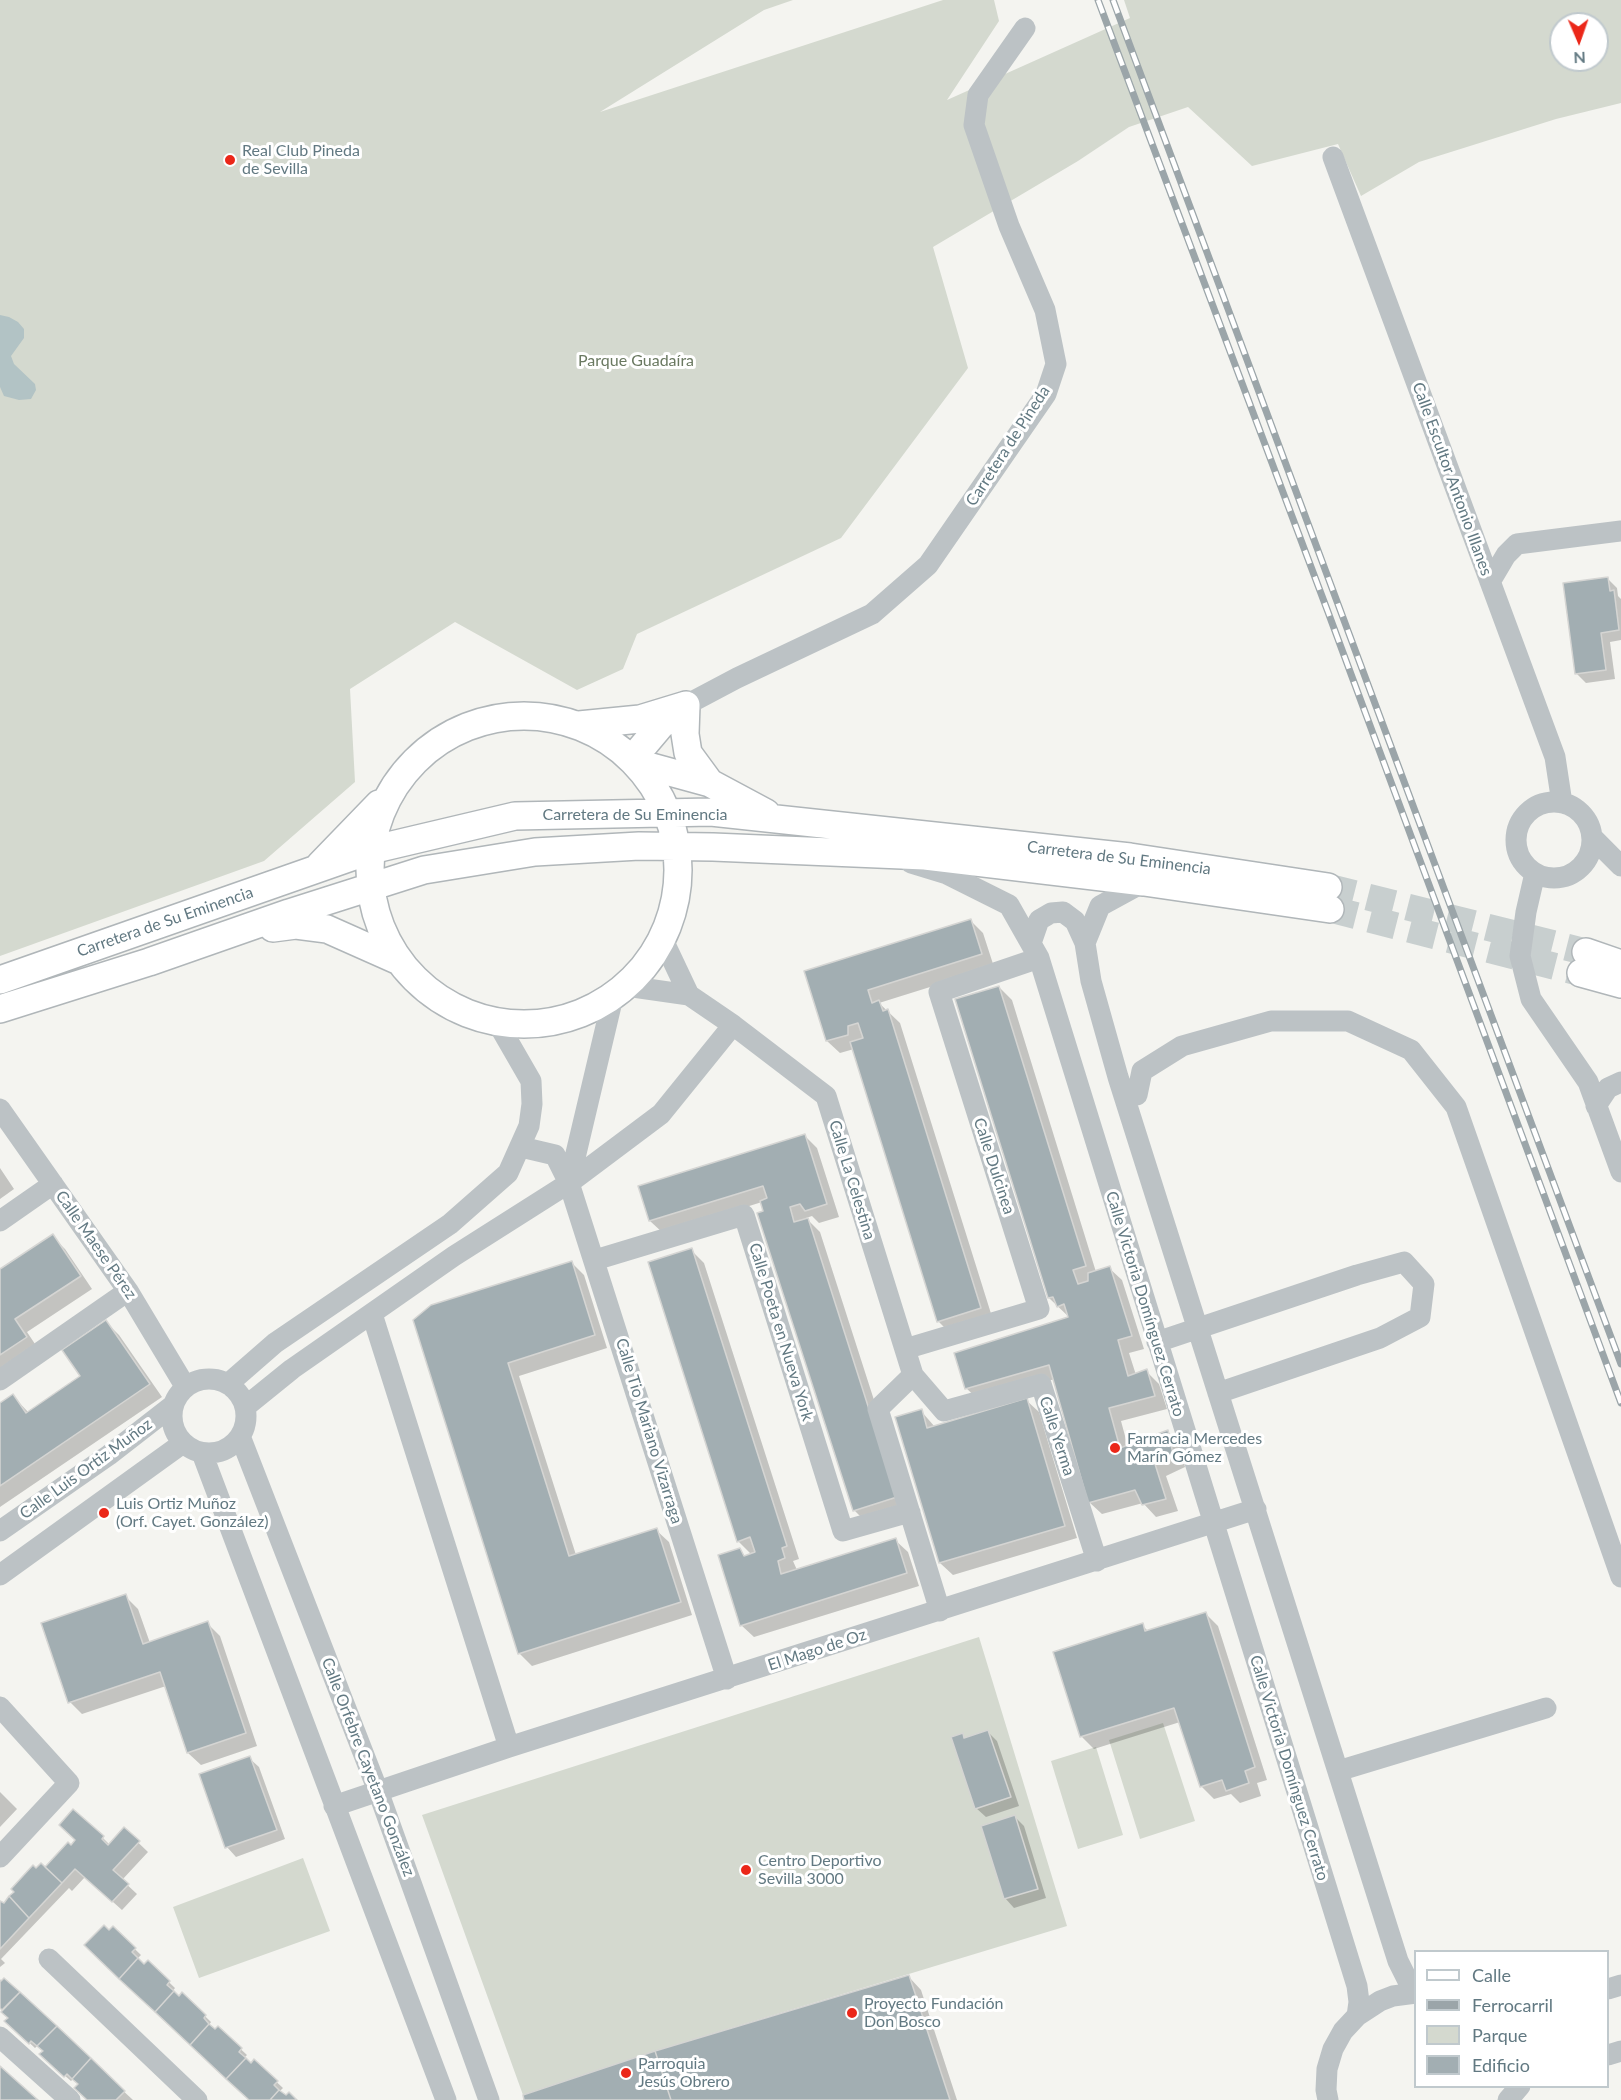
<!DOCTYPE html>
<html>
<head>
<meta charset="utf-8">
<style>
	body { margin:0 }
	#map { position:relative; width:1621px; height:2100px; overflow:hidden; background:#f4f4f0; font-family:Lato,sans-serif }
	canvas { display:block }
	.legend { position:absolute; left:1414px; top:1950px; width:195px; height:138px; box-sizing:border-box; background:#fff; border:2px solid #c0c9cd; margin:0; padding:8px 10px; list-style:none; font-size:18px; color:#627982 }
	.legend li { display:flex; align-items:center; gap:12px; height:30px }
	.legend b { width:30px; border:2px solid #c0c9cd }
	.north { position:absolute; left:1549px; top:12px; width:60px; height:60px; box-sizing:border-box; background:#fff; border:2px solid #c0c9cd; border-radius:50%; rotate:178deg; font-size:16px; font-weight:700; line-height:24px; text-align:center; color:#627982 }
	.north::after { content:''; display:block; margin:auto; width:21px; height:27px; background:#eb2719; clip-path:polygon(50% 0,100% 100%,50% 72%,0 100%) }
</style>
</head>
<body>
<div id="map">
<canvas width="1621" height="2100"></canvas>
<ul class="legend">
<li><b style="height:8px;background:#fff"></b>Calle</li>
<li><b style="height:8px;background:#9ba5a9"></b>Ferrocarril</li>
<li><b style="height:16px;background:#d4d9cf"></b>Parque</li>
<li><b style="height:16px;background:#a2aeb2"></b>Edificio</li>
</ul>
<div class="north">N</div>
</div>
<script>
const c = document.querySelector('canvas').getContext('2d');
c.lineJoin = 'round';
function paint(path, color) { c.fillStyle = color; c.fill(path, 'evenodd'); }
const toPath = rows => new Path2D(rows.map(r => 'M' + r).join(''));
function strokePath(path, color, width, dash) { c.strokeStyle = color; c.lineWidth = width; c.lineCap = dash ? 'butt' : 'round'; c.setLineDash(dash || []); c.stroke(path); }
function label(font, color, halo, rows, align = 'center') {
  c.font = font + ' Lato,sans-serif'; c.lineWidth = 6; c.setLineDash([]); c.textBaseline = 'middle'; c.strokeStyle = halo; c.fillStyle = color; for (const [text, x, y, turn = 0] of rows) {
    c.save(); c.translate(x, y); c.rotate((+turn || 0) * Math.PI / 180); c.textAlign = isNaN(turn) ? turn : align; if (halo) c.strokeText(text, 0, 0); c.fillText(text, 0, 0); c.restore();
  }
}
paint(toPath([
	[0,0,793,0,764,10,600,112,943,0,994,0,999,21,947,100,1130,18,1124,0,1621,0,1621,103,1556,119,1419,162,1361,196,1338,144,1252,166,1188,107,1129,127,1078,161,933,247,968,368,841,538,637,634,623,669,577,690,455,622,350,689,355,782,264,861,0,956],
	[1561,24,1597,24,1597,60,1561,60],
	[979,1637,1067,1926,655,2051,523,2095,422,1815],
	[1163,1723,1195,1821,1140,1839,1109,1740],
	[1096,1747,1123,1835,1078,1849,1051,1761],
	[303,1858,330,1931,199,1978,173,1907]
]), '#d4d9cf');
paint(toPath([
	[0,315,9,317,18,322,24,329,24,338,11,356,14,364,35,384,36,390,31,399,19,400,4,396,0,387]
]), '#b2c3c5');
paint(toPath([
	[1607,578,1617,588,1618,596,1621,599,1621,640,1610,642,1615,679,1586,683,1576,673],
	[970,920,983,933,994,967,879,1003,900,1023,993,1320,951,1334,938,1321,854,1049,840,1053,827,1041,806,972],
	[999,987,1012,1000,1096,1272,1109,1268,1122,1280,1144,1349,1129,1353,1136,1375,1146,1371,1159,1384,1167,1409,1121,1421,1128,1447,1168,1432,1180,1445,1185,1467,1166,1476,1178,1511,1156,1517,1143,1503,1102,1514,1089,1502,1055,1379,979,1400,966,1388,1070,1318,1049,1298],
	[804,1135,817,1148,839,1217,819,1223,812,1216,806,1218,820,1232,909,1509,867,1523,854,1510,762,1202,663,1233,650,1221],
	[0,1168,14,1189,0,1199],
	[52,1236,65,1249,92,1289,27,1332,39,1350,0,1376,0,1271],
	[691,1250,704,1263,799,1559,793,1561,797,1570,895,1540,908,1552,919,1586,754,1637,741,1625,739,1550,746,1557,752,1555,738,1541],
	[571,1262,584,1275,607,1348,519,1376,576,1555,656,1530,669,1542,692,1615,532,1666,519,1653,432,1306],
	[106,1322,119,1335,162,1397,0,1507,0,1404,13,1396,29,1413,82,1376],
	[1026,1400,1039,1412,1077,1538,953,1575,940,1563,921,1411,935,1427],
	[125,1596,138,1609,150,1643,207,1623,220,1636,257,1746,201,1765,188,1753,166,1686,82,1714,70,1702],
	[1205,1613,1218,1626,1267,1780,1257,1783,1261,1796,1240,1803,1231,1794,1214,1799,1201,1786,1180,1722,1094,1749,1082,1737,1055,1653,1142,1625,1148,1631],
	[988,1732,997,1741,1019,1806,986,1817,976,1808,962,1735,966,1739],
	[249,1758,259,1767,285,1839,236,1857,227,1847,201,1775],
	[0,1792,17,1809,0,1827],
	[1015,1817,1024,1826,1046,1898,1014,1908,1005,1898],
	[124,1829,148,1852,122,1880,137,1894,122,1910,85,1877,72,1891,69,1888,1,1959,5,1963,0,1967,0,1903,4,1906,60,1883,71,1847,103,1838,110,1845],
	[113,1928,141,1955,137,1959,144,1966,148,1962,175,1988,172,1992,179,1998,182,1994,211,2022,209,2025,215,2031,218,2028,247,2055,244,2058,251,2065,254,2061,283,2088,279,2092,295,2100,251,2100,109,1932],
	[909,1977,921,1990,957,2100,526,2100],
	[4,1980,133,2100,89,2100,80,2084,74,2078,71,2081,47,2060,45,2052,38,2045,35,2048,7,2022,10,2018,0,2007,0,1982]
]), '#0003');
const building = toPath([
	[1608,577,1610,591,1614,590,1619,630,1601,633,1606,670,1575,674,1563,583,1608,577],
	[971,919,982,954,868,990,872,1003,879,1000,883,1011,888,1009,981,1308,937,1322,850,1042,863,1038,858,1023,848,1026,848,1035,826,1041,804,971,971,919],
	[999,986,1086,1266,1073,1270,1078,1284,1088,1281,1088,1273,1110,1266,1132,1336,1118,1340,1128,1376,1147,1369,1155,1396,1109,1408,1120,1448,1168,1430,1173,1454,1155,1464,1166,1499,1142,1505,1135,1490,1088,1503,1049,1365,965,1389,954,1353,1068,1317,1064,1304,1057,1307,1053,1297,1048,1298,955,999,999,986],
	[805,1134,827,1204,805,1211,800,1204,790,1207,794,1222,808,1218,897,1497,853,1511,757,1213,763,1211,760,1201,767,1198,763,1186,649,1221,638,1186,805,1134],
	[53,1234,81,1276,15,1319,27,1337,0,1355,0,1269,53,1234],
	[692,1248,787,1546,782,1548,785,1558,778,1561,781,1574,896,1538,907,1573,740,1626,718,1555,740,1548,744,1556,755,1552,750,1537,737,1542,648,1262,692,1248],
	[572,1261,595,1335,508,1363,569,1556,657,1528,681,1602,518,1654,413,1320,431,1305,572,1261],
	[106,1320,150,1384,0,1486,0,1403,13,1394,26,1413,80,1376,62,1350,106,1320],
	[1027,1398,1065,1526,939,1563,895,1417,922,1409,927,1428,1027,1398],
	[126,1594,143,1644,208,1621,246,1733,187,1753,160,1672,68,1703,41,1623,126,1594],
	[1206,1612,1255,1767,1245,1771,1249,1783,1226,1791,1222,1780,1200,1787,1174,1708,1080,1737,1053,1652,1143,1623,1145,1631,1206,1612],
	[988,1730,1011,1797,975,1809,951,1737,963,1733,964,1738,988,1730],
	[250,1756,277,1830,225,1848,199,1774,250,1756],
	[73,1809,104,1836,102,1839,108,1845,124,1827,140,1841,113,1870,129,1884,112,1902,75,1869,62,1883,45,1867,68,1842,71,1845,75,1840,59,1825,73,1809],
	[1015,1815,1038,1889,1004,1899,981,1826,1015,1815],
	[41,1863,62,1883,29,1918,9,1896,14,1892,11,1889,33,1865,36,1868,41,1863],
	[9,1896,29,1918,0,1949,0,1901,4,1903,9,1896],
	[104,1925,109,1930,113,1926,136,1948,132,1952,138,1958,119,1979,84,1945,104,1925],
	[138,1958,144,1964,148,1960,170,1981,167,1985,174,1991,155,2012,119,1979,138,1958],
	[909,1975,950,2100,671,2100,655,2051,909,1975],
	[4,1978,20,1992,2,2010,0,2008,0,1980,1,1981,4,1978],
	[174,1991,179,1996,182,1992,206,2015,204,2018,209,2024,190,2045,155,2012,174,1991],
	[20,1992,57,2026,37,2046,31,2041,29,2044,4,2021,8,2018,1,2012,20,1992],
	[209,2024,215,2029,218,2026,242,2048,239,2052,246,2058,226,2079,190,2045,209,2024],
	[57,2026,91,2058,72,2079,67,2074,64,2077,39,2054,43,2051,37,2046,57,2026],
	[655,2051,671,2100,524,2100,523,2095,655,2051],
	[91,2058,125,2091,116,2100,87,2100,74,2088,78,2084,72,2079,91,2058],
	[246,2058,251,2063,254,2059,278,2081,274,2085,279,2090,270,2100,249,2100,226,2079,246,2058],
	[0,2066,38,2100,0,2100,0,2066],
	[279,2090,286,2095,289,2092,297,2100,270,2100,279,2090]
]);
paint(building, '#a2aeb2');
strokePath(building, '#d5d5d3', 1.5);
strokePath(toPath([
	[1328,887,1586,952],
	[1330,909,1581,973]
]), '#c8cfcf', 27, [27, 14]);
const major = toPath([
	[686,705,685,734,688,753,710,783],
	'370 870a154 154 0 1 1 308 0a154 154 0 1 1-308 0Z',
	[579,725,640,719,686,705],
	[633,758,660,726,678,711],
	[637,763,710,783,766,813],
	[320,865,379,804],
	[273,928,296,925,327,929,399,961],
	[1586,952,1621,964],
	[1581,973,1621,984],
	[0,980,371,850,515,816,711,812,1130,857,1328,887],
	[0,1009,149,962,289,913,424,870,535,852,639,846,713,847,925,856,1144,882,1330,909]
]);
strokePath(major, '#b0b6b9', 30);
strokePath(toPath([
	[1333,157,1555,757,1562,803],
	[1490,582,1506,555,1517,544,1621,531],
	[686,705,737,678,872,614,928,565,1046,394,1056,364,1045,310,1009,226,974,125,978,95,1025,28],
	'1516 840a38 38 0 1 1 76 0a38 38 0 1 1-76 0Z',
	[1593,838,1621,866],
	[911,863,947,874,1009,905,1039,958,1357,1986,1359,2002,1357,2016],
	[1535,873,1526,912,1520,956,1531,999,1588,1082,1621,1172],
	[1144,882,1100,906,1085,943,1091,981,1118,1077,1398,1961,1408,1981,1416,1989],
	[663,940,689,995],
	[1031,943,1039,920,1051,913,1063,912,1075,921,1085,943],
	[626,986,689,995,733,1025,826,1096,913,1375,944,1411,1041,1384,1097,1561],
	[1137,1095,1142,1071,1182,1046,1271,1021,1348,1021,1411,1050,1456,1107,1621,1577],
	[1596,1106,1608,1088,1621,1082],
	[0,1109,128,1291,185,1386],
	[521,1147,555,1155,569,1183,727,1679],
	[569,1183,613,997],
	[0,1221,53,1184],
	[595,1260,744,1215,843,1531,910,1512],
	[372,1314,509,1747],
	[1157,1342,1357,1275,1404,1262,1424,1284,1420,1317,1380,1338,1218,1393],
	[905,1349,1039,1309,939,992,1039,958],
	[913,1375,878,1409,940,1611],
	'172 1416a37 37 0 1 1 74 0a37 37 0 1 1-74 0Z',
	[0,1380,128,1291],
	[228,1384,275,1343,450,1224,508,1173,529,1126,532,1104,531,1081,497,1022],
	[245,1407,292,1369,454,1256,569,1183,661,1114,733,1025],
	[240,1436,378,1791,489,2100],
	[202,1453,446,2100],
	[0,1531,109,1455,172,1406],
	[0,1575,183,1443],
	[0,1707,69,1783,0,1857],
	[1338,1771,1546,1708],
	[334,1806,509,1747,1256,1509],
	[49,1959,197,2100],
	[1608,1989,1621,1985],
	[0,2037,70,2100],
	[1608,2055,1621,2051],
	[1328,2100,1326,2090,1327,2069,1333,2049,1343,2031,1357,2016,1380,2001,1393,1996,1416,1993],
	[1508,2100,1520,2086]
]), '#bcc2c5', 21);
strokePath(major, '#fff', 27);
const rail = toPath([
	[1098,0,1328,612,1621,1403],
	[1113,0,1621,1364]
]);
strokePath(rail, '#9ba5a9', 7);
strokePath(rail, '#fff', 4.5, [14]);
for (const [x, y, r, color] of [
	[230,160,6,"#eb2719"],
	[1115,1448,6,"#eb2719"],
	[104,1513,6,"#eb2719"],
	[746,1870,6,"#eb2719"],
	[852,2013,6,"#eb2719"],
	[626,2073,6,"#eb2719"]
]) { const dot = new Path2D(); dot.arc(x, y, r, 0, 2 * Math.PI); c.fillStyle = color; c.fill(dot); strokePath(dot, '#fff', 2); }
label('16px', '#627982', '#fff', [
	["Real Club Pineda",242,151],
	["de Sevilla",242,169],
	["Farmacia Mercedes",1127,1439],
	["Marín Gómez",1127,1457],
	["Luis Ortiz Muñoz",116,1504],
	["(Orf. Cayet. González)",116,1522],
	["Centro Deportivo",758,1861],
	["Sevilla 3000",758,1879],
	["Proyecto Fundación",864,2004],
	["Don Bosco",864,2022],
	["Parroquia",638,2064],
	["Jesús Obrero",638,2082]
], 'left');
label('16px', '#6a7961', '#fff', [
	["Parque Guadaíra",636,361]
]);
label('16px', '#627982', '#fff', [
	["Carretera de Pineda",1008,446,-57],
	["Calle Escultor Antonio Illanes",1452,479,70],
	["Carretera de Su Eminencia",635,815],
	["Carretera de Su Eminencia",1119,858,7],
	["Carretera de Su Eminencia",165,922,-19],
	["Calle Dulcinea",994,1166,72],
	["Calle La Celestina",852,1180,73],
	["Calle Maese Pérez",96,1245,55],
	["Calle Victoria Domínguez Cerrato",1145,1304,73],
	["Calle Poeta en Nueva York",781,1332,73],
	["Calle Tio Mariano Vizarraga",649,1431,73],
	["Calle Yerma",1057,1436,72],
	["Calle Luis Ortiz Muñoz",86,1469,-36],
	["El Mago de Oz",817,1650,-18],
	["Calle Orfebre Cayetano González",368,1767,69],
	["Calle Victoria Domínguez Cerrato",1289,1768,73]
]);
</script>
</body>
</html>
